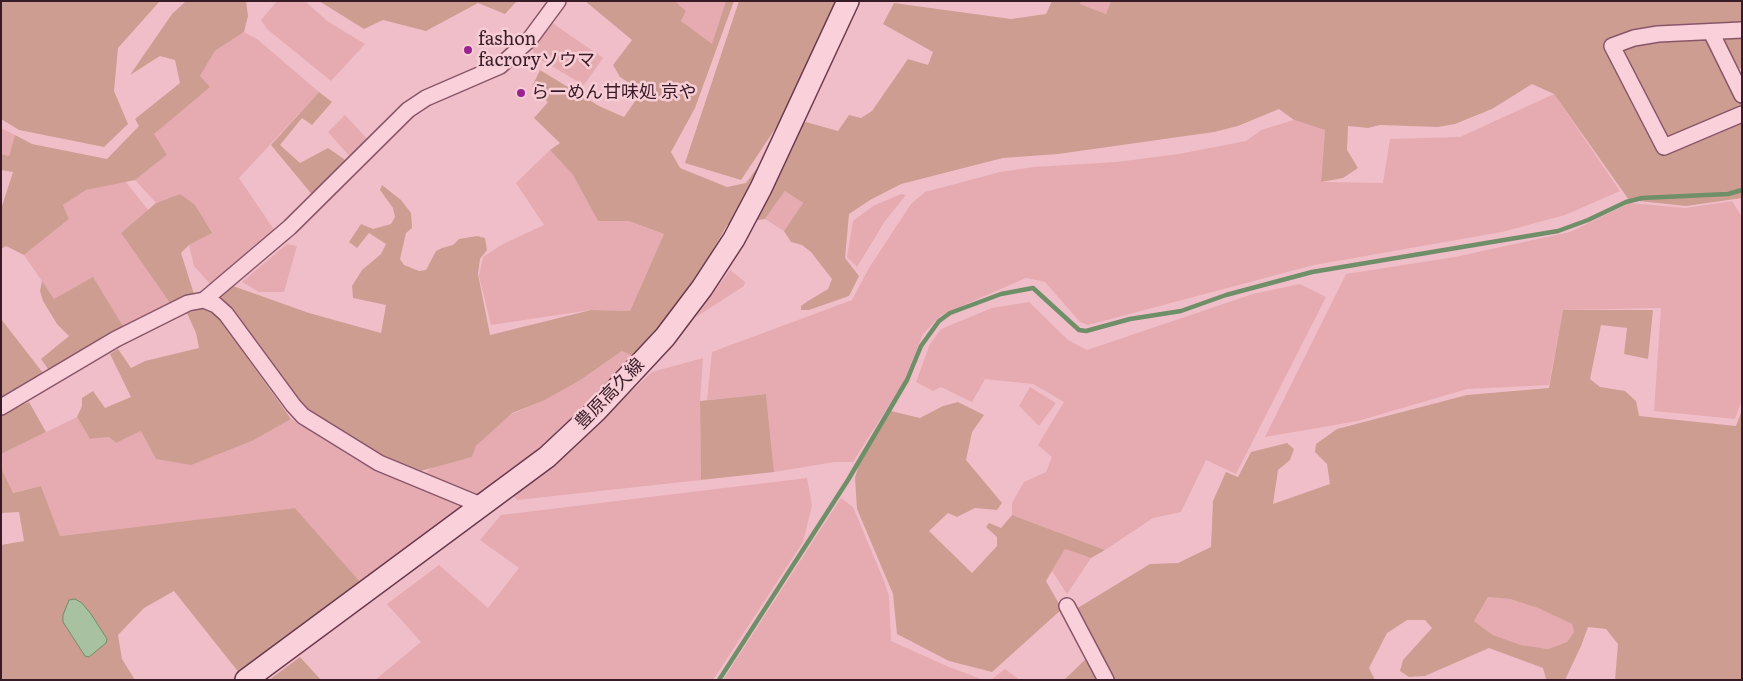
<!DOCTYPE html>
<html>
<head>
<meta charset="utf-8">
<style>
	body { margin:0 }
	#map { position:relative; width:1743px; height:681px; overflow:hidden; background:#f0bec9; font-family:Literata,serif }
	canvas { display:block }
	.frame { position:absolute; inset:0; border:2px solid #371b27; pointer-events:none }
</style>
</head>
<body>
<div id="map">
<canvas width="1743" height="681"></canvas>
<div class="frame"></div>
</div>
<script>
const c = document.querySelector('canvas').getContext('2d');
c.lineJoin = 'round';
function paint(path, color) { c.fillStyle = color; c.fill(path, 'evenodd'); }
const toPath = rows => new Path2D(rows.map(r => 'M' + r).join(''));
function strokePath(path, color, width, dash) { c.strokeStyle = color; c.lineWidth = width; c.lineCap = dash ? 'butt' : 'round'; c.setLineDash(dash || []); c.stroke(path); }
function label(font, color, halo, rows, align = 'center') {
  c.font = font + ' Literata,"Noto Sans JP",serif'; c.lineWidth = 5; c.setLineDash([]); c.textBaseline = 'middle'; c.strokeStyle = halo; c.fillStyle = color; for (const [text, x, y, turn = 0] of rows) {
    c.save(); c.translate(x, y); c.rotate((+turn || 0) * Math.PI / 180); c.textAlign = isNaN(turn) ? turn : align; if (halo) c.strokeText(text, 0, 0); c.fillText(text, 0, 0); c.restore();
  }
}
paint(toPath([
	[277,1,305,1,327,21,365,44,331,81,267,29,261,20],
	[675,1,726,1,712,45,681,21,686,11],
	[1081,1,1111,1,1106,14,1080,4],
	[551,22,603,58,584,85,536,57,533,50,532,44],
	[244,32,257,39,319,92,239,178,275,231,212,286,194,266,189,245,211,233,180,194,156,203,135,180,167,155,153,134,209,87,200,76,215,51],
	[1554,94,1620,191,1565,215,1502,232,1314,265,1088,325,1080,322,1045,282,1026,278,941,315,923,334,903,383,853,462,835,462,774,472,766,394,707,400,712,352,852,300,869,268,911,204,925,192,1000,172,1034,167,1116,162,1179,154,1246,141,1261,130,1294,120,1325,130,1321,182,1383,183,1390,139,1460,137],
	[345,115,368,140,352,159,328,132],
	[1,128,15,135,9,156,1,154],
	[550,150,573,175,598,221,629,221,664,234,630,311,591,310,491,325,479,276,483,257,503,244,544,225,516,183],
	[125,181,149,211,121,233,170,303,124,328,54,299,24,255,69,219,63,205,86,190],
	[785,191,803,203,784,231,765,219],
	[901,194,906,195,885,221,857,267,847,257,853,221,873,206],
	[1732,201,1742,217,1742,400,1735,419,1654,411,1661,308,1563,310,1549,385,1467,389,1358,421,1265,437,1346,274,1455,257,1570,232,1630,203,1685,208],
	[287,244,297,246,284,292,259,292,242,282],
	[730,270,745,282,744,286,696,317],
	[1300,284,1326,297,1236,474,1206,460,1181,512,1153,518,1105,550,1012,515,1012,503,1024,482,1046,472,1052,457,1038,445,1064,402,1033,384,985,379,972,402,941,387,933,391,916,382,930,344,941,329,992,308,1029,302,1068,340,1087,350,1253,294],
	[622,351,635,357,588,406,482,497,430,478,426,472,436,465,472,457,476,446,509,415,543,401,579,381],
	[703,358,700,401,701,480,517,500,511,493,554,463,652,372],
	[1030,387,1056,403,1039,426,1019,406],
	[77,417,90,439,109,437,116,443,141,431,254,440,291,419,361,463,460,504,462,511,362,584,295,508,60,536,41,486,12,493,1,468,1,454],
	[807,478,812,505,803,542,713,680,375,680,421,642,387,604,439,565,488,608,519,568,480,540,501,515],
	[841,498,853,507,884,581,889,596,891,641,949,667,984,680,723,680],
	[1065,549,1091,558,1067,594,1052,571],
	[1488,597,1510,599,1538,608,1572,624,1574,632,1567,642,1548,649,1521,645,1493,635,1474,621],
	[1005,669,1020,680,991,680]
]), '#e5abb0');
paint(toPath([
	[1,1,160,1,118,48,114,91,128,124,104,147,19,130,1,119],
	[186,1,246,1,248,16,244,32,215,51,200,76,210,87,154,134,167,155,135,180,86,190,63,205,69,219,24,255,6,246,1,249,1,209,13,172,1,170,1,154,9,156,15,135,32,144,107,159,139,126,135,119,180,83,175,60,160,56,130,75,172,14],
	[319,1,517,1,505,14,478,3,426,31,383,20,364,29],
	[585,1,675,1,686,11,681,21,712,44,726,1,734,1,695,108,671,152,680,168,727,187,746,183,786,129,806,122,838,131,849,115,861,118,872,111,908,59,928,65,933,52,883,24,894,3,1011,19,1046,14,1052,1,1081,1,1080,4,1106,14,1111,1,1742,1,1742,68,1738,69,1742,77,1742,198,1686,206,1629,200,1554,94,1532,84,1492,109,1455,124,1438,127,1380,125,1368,128,1348,126,1347,150,1358,168,1343,178,1321,182,1325,130,1294,120,1279,109,1238,126,1214,132,1058,154,1003,158,901,184,870,200,849,214,845,258,859,276,849,296,809,310,801,310,801,306,808,301,828,289,832,279,811,252,802,245,791,242,784,231,803,203,785,191,765,219,727,225,706,262,655,333,635,357,622,351,579,381,543,401,512,413,476,446,472,457,417,472,380,458,306,412,218,301,218,296,233,286,309,313,381,333,386,305,353,298,352,286,362,270,381,254,386,244,369,233,357,248,349,242,361,224,373,229,391,224,395,217,393,208,380,190,382,185,401,200,411,213,412,228,406,233,400,259,404,265,419,271,426,270,436,251,442,248,453,245,459,239,477,236,485,238,487,250,480,259,478,274,490,335,591,310,630,311,664,234,629,221,598,221,573,175,550,150,560,143,534,118,548,102,532,87,540,70,599,106,624,117,642,91,620,77,613,65,632,40],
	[739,1,836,1,783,117,741,180,685,163],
	[319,92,332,102,312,125,302,118,280,145,300,163,328,148,344,159,347,164,314,197,271,145],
	[180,194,195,205,212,233,189,245,181,253,194,294,170,303,121,233,156,203],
	[93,277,124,328,48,369,41,359,69,336,57,324,43,301,40,291,42,281,54,299],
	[199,309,208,309,218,317,291,419,254,440,191,465,156,459,141,431,116,443,109,437,90,439,77,417,82,406,82,398,93,391,105,408,131,397,110,354,118,349,131,368,145,361,199,348,196,333,187,313],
	[1563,310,1653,310,1648,359,1624,354,1627,328,1601,325,1590,379,1600,387,1625,391,1636,401,1639,416,1736,426,1742,410,1742,680,1615,680,1618,644,1606,629,1588,627,1581,646,1565,680,1546,679,1543,668,1489,648,1425,676,1409,677,1400,671,1403,660,1432,628,1425,620,1407,620,1387,633,1369,668,1375,680,1064,680,1094,651,1076,609,1150,564,1178,563,1211,547,1213,501,1226,472,1238,477,1251,452,1287,443,1294,449,1290,460,1278,470,1273,504,1330,484,1327,464,1315,452,1316,444,1337,429,1467,395,1549,388],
	[1488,597,1510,599,1538,608,1572,624,1574,632,1567,642,1548,649,1521,645,1493,635,1474,621],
	[1,319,43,373,1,400],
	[766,394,774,472,701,480,700,401],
	[29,402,46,432,1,454,1,415],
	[958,402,984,415,972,432,966,460,1002,503,997,510,975,508,957,517,948,513,929,531,972,573,997,546,997,537,986,527,989,523,1001,528,1012,515,1105,550,1091,558,1065,549,1046,581,1062,609,992,672,949,661,897,634,893,594,857,509,855,478,861,458,891,411,920,418,943,406],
	[1,468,13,493,41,486,60,536,295,508,362,584,240,674,174,591,144,608,118,635,122,659,135,680,1,680,1,545,24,541,19,512,1,513],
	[300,657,321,680,269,680]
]), '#ce9d91');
const water = toPath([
	[75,599,82,603,91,614,107,639,106,643,89,657,85,656,63,622,63,615,69,600,75,599]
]);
paint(water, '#a8c1a1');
strokePath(water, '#6f8f68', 1);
strokePath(toPath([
	[719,680,848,480,907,380,921,346,939,321,950,313,1001,294,1033,288,1079,330,1086,331,1130,319,1181,311,1226,295,1312,272,1558,231,1588,220,1626,202,1642,198,1728,194,1742,190]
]), '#6f8f68', 4.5);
const minor = toPath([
	[1742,30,1658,34,1634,38,1612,46,1664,147,1742,114],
	[1711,32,1742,95],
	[204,300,216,305,226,314,293,405,303,416,379,463,483,506],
	[1,407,116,339,188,303,204,300,290,227,408,110,426,98,500,66,530,39,558,1],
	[1067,606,1106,680]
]);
const secondary = toPath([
	[246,680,547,457,596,411,665,337,702,288,734,239,761,188,848,1]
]);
strokePath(minor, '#88566a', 18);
strokePath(secondary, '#6a394e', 24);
strokePath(minor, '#fad1da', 15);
strokePath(secondary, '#fad1da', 21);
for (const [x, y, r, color] of [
	[468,50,5,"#9a2392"],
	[521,93,5,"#9a2392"]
]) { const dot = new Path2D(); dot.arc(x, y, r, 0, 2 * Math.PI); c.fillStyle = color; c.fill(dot); strokePath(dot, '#f7cdd6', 2); }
label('18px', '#371b27', '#f7cdd6', [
	["fashon",478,40],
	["facroryソウマ",478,61],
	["らーめん甘味処 京や",531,93]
], 'left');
label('18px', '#371b27', '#f7cdd6', [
	["豊原高久線",610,394,-46]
]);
</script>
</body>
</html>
